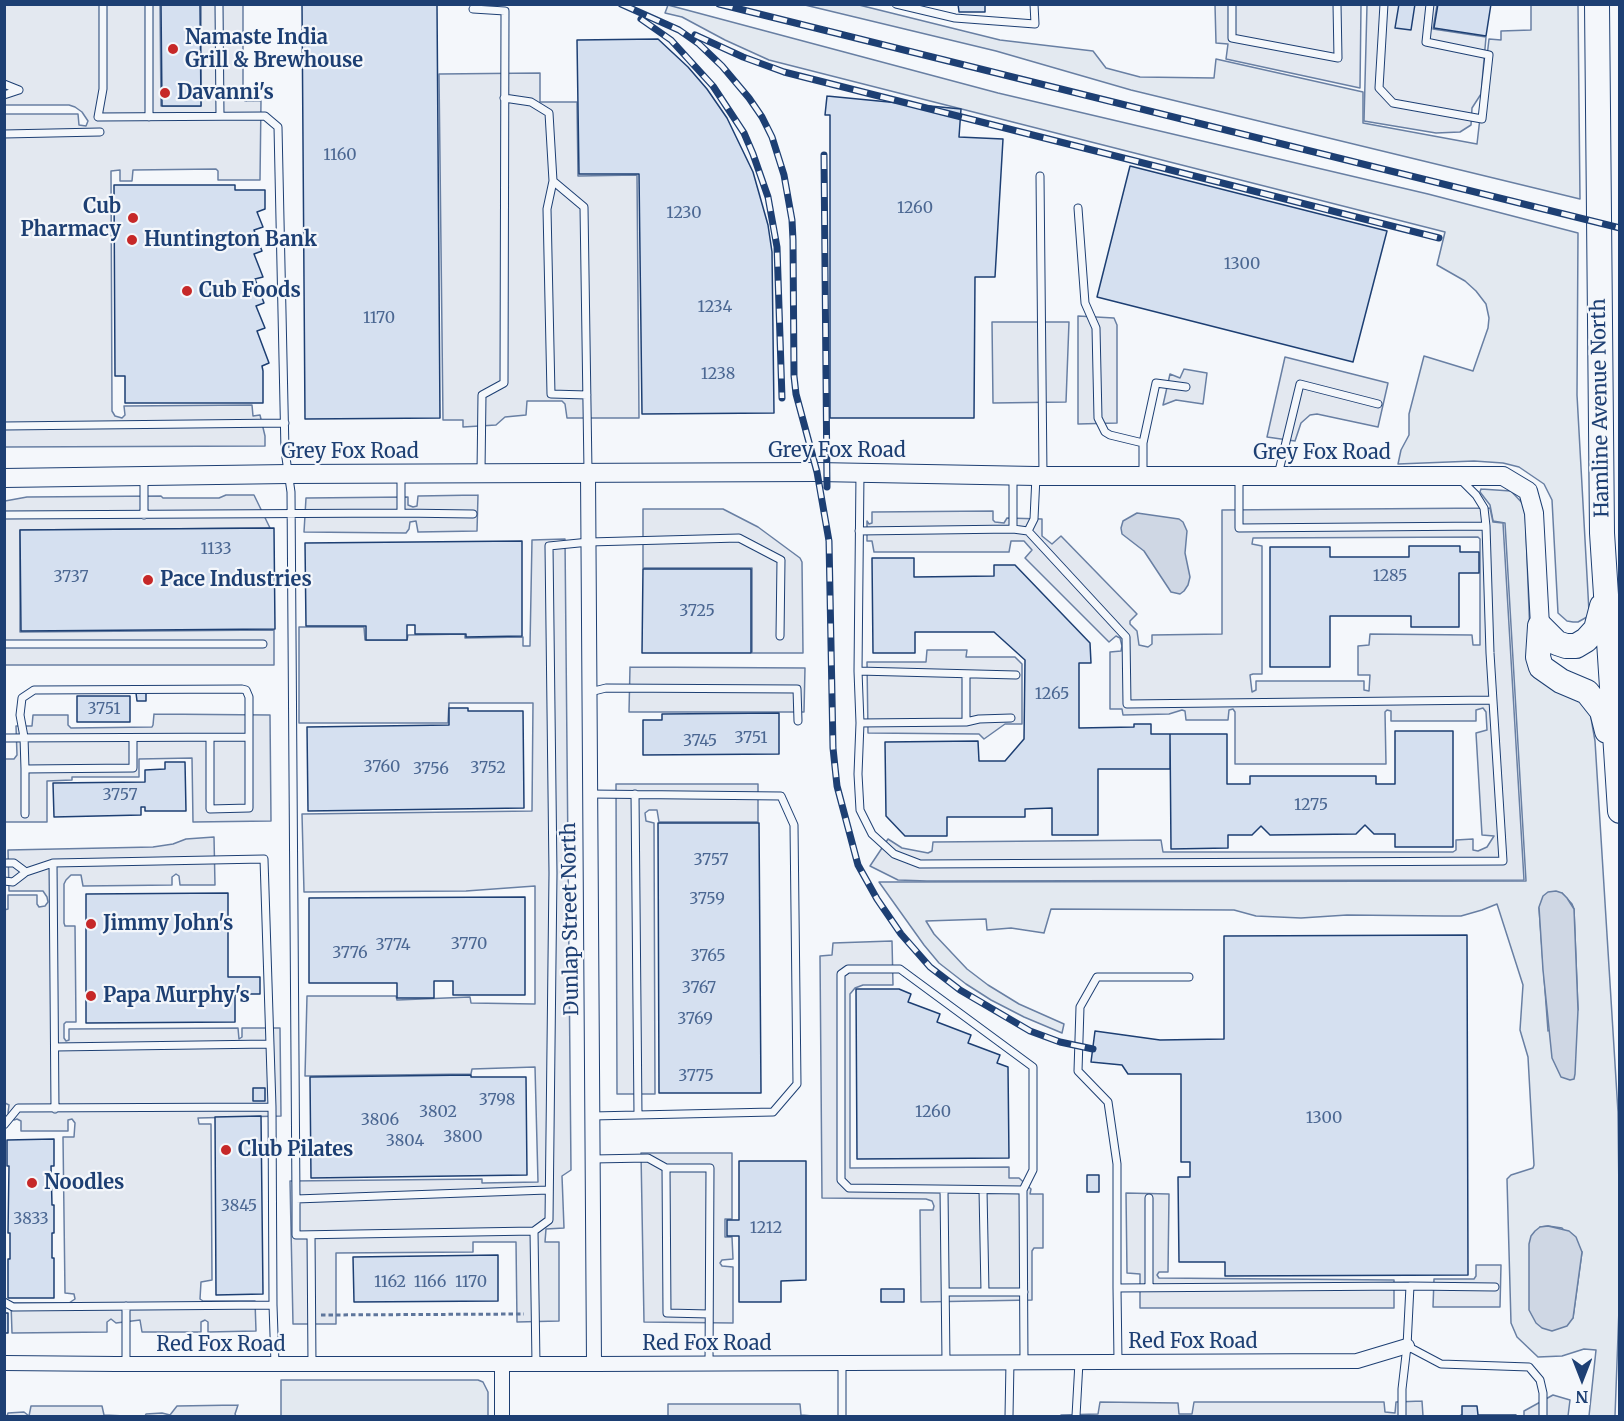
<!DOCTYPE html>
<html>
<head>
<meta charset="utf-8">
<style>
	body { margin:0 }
	#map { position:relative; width:1624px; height:1421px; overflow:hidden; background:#f4f7fb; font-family:Merriweather,serif }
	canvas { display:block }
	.frame { position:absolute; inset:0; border:6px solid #1d3f73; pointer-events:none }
	.north { position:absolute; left:1552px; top:1349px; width:60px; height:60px; -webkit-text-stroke:4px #f4f7fb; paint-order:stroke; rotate:180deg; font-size:16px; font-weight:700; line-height:24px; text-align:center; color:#1d3f73 }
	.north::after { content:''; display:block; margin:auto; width:21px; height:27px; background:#1d3f73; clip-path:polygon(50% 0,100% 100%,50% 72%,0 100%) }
</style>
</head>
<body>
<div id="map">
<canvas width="1624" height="1421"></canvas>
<div class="frame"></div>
<div class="north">N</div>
</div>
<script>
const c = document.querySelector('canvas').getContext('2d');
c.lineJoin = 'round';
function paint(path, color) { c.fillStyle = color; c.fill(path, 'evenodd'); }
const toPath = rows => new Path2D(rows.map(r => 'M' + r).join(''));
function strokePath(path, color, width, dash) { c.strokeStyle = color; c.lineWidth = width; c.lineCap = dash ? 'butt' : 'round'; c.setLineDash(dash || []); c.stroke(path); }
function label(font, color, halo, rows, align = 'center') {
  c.font = font + ' Merriweather,serif'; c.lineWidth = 4.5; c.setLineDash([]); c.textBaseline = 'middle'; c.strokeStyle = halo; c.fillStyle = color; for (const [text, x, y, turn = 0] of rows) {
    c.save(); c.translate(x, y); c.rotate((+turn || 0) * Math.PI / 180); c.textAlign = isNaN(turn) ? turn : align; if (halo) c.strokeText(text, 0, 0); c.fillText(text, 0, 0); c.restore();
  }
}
const green = toPath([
	[668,5,998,93,1428,194,1578,233,1577,395,1589,612,1587,617,1578,622,1573,622,1567,621,1558,613,1552,500,1544,484,1519,467,1503,463,1474,461,1398,464,1401,450,1409,435,1409,414,1424,356,1473,371,1488,328,1489,318,1486,304,1476,291,1465,281,1437,265,1445,232,769,60,725,40,682,17,665,13,668,5],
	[805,5,859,5,1000,40,1093,51,1106,68,1140,77,1214,78,1216,59,1363,92,1363,123,1477,144,1489,39,1501,40,1501,31,1531,30,1531,5,1578,5,1580,199,1131,90,996,51,805,5],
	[1481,489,1511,491,1525,506,1531,661,1578,698,1590,712,1595,741,1618,1112,1620,1282,1615,1416,1589,1416,1596,1350,1584,1349,1562,1356,1538,1357,1517,1337,1511,1323,1507,1179,1511,1175,1533,1168,1534,1165,1528,1057,1520,1030,1523,985,1497,904,1482,910,1461,916,1444,916,1347,915,1301,918,1256,916,1234,910,1051,909,1044,933,1011,928,987,930,986,919,926,921,934,934,967,969,988,985,1019,1004,1064,1024,1062,1033,1024,1017,991,1000,966,984,939,963,924,945,879,882,1526,881,1505,523,1493,521,1490,505,1480,492,1481,489],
	[1562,893,1572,904,1574,909,1578,1010,1548,1031,1539,908,1562,893],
	[1548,1226,1562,1228,1582,1252,1573,1318,1540,1227,1548,1226],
	[281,1380,478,1380,483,1382,488,1392,488,1416,281,1416,281,1380]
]);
paint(green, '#e3e9f0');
strokePath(green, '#687fa3', 1.5);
const parking = toPath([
	[5,5,160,5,161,106,201,106,201,5,243,5,243,99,245,101,261,101,260,180,218,180,218,171,216,169,133,170,132,181,120,181,120,170,111,171,112,411,115,416,122,418,125,415,124,406,252,405,253,416,260,415,265,436,265,446,5,447,4,114,78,114,79,125,86,126,88,121,82,112,75,107,69,105,5,105,5,5],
	[1215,5,1361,5,1360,88,1226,59,1228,44,1216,43,1215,5],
	[1367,5,1437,5,1433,29,1486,37,1481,94,1472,108,1471,125,1460,132,1436,133,1364,121,1367,5],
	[540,73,540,102,577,102,578,176,637,175,639,418,567,418,565,404,562,401,527,401,526,415,505,417,496,425,463,427,463,420,443,420,439,74,540,73],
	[1078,316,1114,318,1117,325,1117,423,1078,424,1078,316],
	[992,322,1069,322,1066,402,993,403,992,322],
	[1285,357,1388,383,1378,427,1317,414,1310,415,1301,423,1295,441,1267,437,1285,357],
	[1184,369,1207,373,1203,404,1176,400,1163,405,1170,374,1180,378,1184,369],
	[226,495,254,495,270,528,20,530,20,632,274,630,274,665,5,665,5,501,27,497,161,496,163,498,219,498,226,495],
	[478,495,477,531,418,532,416,521,410,522,409,529,406,533,304,532,306,498,408,497,408,505,413,507,417,506,418,496,478,495],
	[1490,508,1493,522,1503,523,1524,880,927,881,898,880,870,866,888,839,902,848,928,853,932,851,933,842,1161,840,1163,852,1453,852,1456,850,1456,840,1473,839,1473,850,1478,851,1487,847,1494,836,1482,835,1476,733,1487,730,1486,712,1483,708,1476,710,1476,721,1391,721,1391,711,1387,710,1385,712,1386,764,1235,764,1235,712,1233,709,1229,710,1228,720,1186,720,1185,711,1182,710,1169,714,1123,715,1122,709,1110,709,1110,652,1121,651,1122,646,1120,638,1116,636,1109,642,1025,558,1032,550,1024,541,1011,541,1009,552,874,552,872,541,867,541,867,521,869,524,872,523,872,512,993,511,993,520,995,522,1004,523,1007,518,1042,519,1042,536,1052,544,1061,536,1137,614,1130,621,1130,624,1137,631,1139,645,1148,647,1152,644,1152,635,1222,634,1222,510,1490,508],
	[1478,537,1480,539,1480,645,1473,645,1472,635,1370,634,1369,645,1358,646,1358,675,1370,675,1369,691,1364,690,1364,681,1256,681,1256,690,1252,692,1250,675,1253,674,1262,674,1262,546,1252,544,1253,538,1478,537],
	[643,509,723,509,758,527,800,558,802,562,803,653,752,653,752,568,643,568,643,509],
	[565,539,571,1170,562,1176,564,1228,546,1229,545,1242,559,1242,559,1321,517,1322,516,1242,473,1242,473,1252,336,1253,336,1324,293,1324,290,1181,482,1179,482,1183,538,1182,535,1067,472,1069,471,1074,305,1076,307,996,396,996,397,1000,470,997,471,1003,535,1004,535,886,466,891,304,892,302,814,532,811,533,703,449,703,448,723,299,723,299,627,364,627,365,640,407,640,408,635,465,634,465,638,523,637,523,646,530,646,532,540,565,539],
	[927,650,967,650,966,657,1015,657,1022,664,1022,724,1005,724,984,739,979,734,868,733,867,662,926,662,927,650],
	[630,667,805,668,804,712,629,712,630,667],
	[154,714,270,715,271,821,193,822,192,758,139,759,139,777,72,777,72,780,47,781,47,822,5,822,4,759,14,759,17,755,16,726,32,726,33,715,68,715,68,725,71,728,152,727,153,725,154,714],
	[616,784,758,784,758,822,659,822,657,810,649,810,645,813,646,821,654,823,655,1094,617,1094,616,784],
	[214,837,215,885,180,885,179,876,176,874,172,877,172,885,83,886,81,875,71,875,66,880,64,884,64,923,65,926,75,926,76,1022,66,1022,64,1024,64,1038,66,1041,69,1040,69,1029,238,1028,239,1039,242,1037,242,1028,280,1028,281,1116,198,1118,199,1124,211,1124,212,1280,201,1282,200,1299,203,1301,255,1301,256,1331,208,1332,208,1322,205,1320,201,1322,201,1332,142,1332,140,1320,116,1323,111,1319,107,1322,107,1332,12,1333,11,1303,69,1303,75,1299,74,1294,65,1293,63,1137,74,1137,75,1123,72,1119,68,1120,68,1131,21,1131,21,1121,17,1119,14,1120,8,1113,9,1105,5,1103,4,910,8,909,8,895,37,895,37,904,39,907,45,906,48,902,47,897,43,891,9,891,8,850,153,847,173,844,186,839,214,837],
	[892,941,893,985,863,985,855,988,850,994,850,1168,1009,1167,1009,1178,1019,1178,1031,1189,1030,1194,1043,1194,1043,1248,1034,1248,1032,1251,1032,1300,921,1302,920,1210,933,1210,934,1206,932,1201,926,1199,822,1198,820,956,832,955,833,943,892,941],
	[641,1153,732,1153,732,1219,725,1219,725,1237,732,1237,733,1259,722,1260,720,1263,722,1266,733,1267,733,1323,644,1322,641,1153],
	[1126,1193,1169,1194,1168,1272,1159,1272,1157,1275,1159,1278,1394,1280,1394,1308,1140,1308,1140,1274,1127,1273,1126,1193],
	[1476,1265,1501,1265,1500,1307,1433,1307,1434,1279,1474,1279,1476,1276,1476,1265],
	[1553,1395,1570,1400,1568,1416,1524,1416,1524,1411,1553,1395],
	[1422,1401,1423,1416,1061,1416,1061,1415,1098,1414,1100,1402,1178,1403,1179,1414,1192,1414,1194,1402,1384,1402,1385,1412,1395,1413,1396,1402,1422,1401],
	[668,1404,800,1404,801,1415,813,1416,668,1416,668,1404],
	[238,1405,235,1414,236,1416,145,1416,146,1414,162,1413,170,1415,177,1406,238,1405],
	[31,1406,102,1406,104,1415,125,1416,7,1416,8,1413,24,1412,29,1416,31,1406]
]);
paint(parking, '#e3e8f0');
strokePath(parking, '#687fa3', 1.5);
const water = toPath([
	[1137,513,1179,519,1183,522,1187,531,1185,553,1190,577,1188,585,1184,591,1180,594,1171,592,1144,551,1122,534,1121,528,1123,521,1137,513],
	[1556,891,1562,893,1567,898,1574,909,1578,1010,1575,1074,1574,1079,1570,1080,1561,1077,1552,1058,1543,970,1539,907,1543,896,1548,892,1556,891],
	[1548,1226,1569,1231,1576,1237,1582,1252,1573,1318,1567,1326,1552,1331,1542,1328,1536,1323,1529,1310,1529,1244,1531,1236,1535,1231,1540,1227,1548,1226]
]);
paint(water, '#cfd7e4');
strokePath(water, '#687fa3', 1.5);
const building = toPath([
	[161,4,200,4,201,106,162,106,161,4],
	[302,4,437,4,440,418,305,419,302,4],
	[958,4,985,4,985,12,959,12,958,4],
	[1399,4,1415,4,1411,30,1395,28,1399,4],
	[1438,4,1491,4,1486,36,1434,28,1438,4],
	[658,39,688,67,707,89,727,118,753,172,768,225,772,252,774,413,642,414,639,174,579,174,577,40,658,39],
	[827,96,961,109,959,137,1003,139,995,277,975,277,974,418,830,418,830,115,825,115,827,96],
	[1130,166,1387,231,1353,362,1097,297,1130,166],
	[114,185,235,185,235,190,265,190,265,209,257,212,263,227,254,230,262,251,254,254,263,277,255,279,264,303,256,306,265,328,257,331,269,363,262,366,263,371,263,403,125,403,125,376,115,376,114,185],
	[274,528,275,629,21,631,20,530,274,528],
	[522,541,522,636,466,637,466,634,415,634,415,625,407,625,407,640,366,640,366,626,306,626,305,543,522,541],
	[1409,546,1460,546,1460,552,1479,552,1479,573,1459,573,1459,627,1411,627,1411,616,1330,616,1330,667,1270,667,1270,547,1330,547,1330,557,1409,557,1409,546],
	[872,558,914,558,914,577,994,576,994,565,1015,565,1090,643,1091,663,1079,663,1079,728,1134,727,1134,724,1151,724,1151,734,1170,734,1170,769,1098,769,1098,835,1052,835,1052,808,1025,809,1025,817,947,817,947,836,905,836,886,816,885,742,978,741,979,761,1005,761,1024,739,1025,660,994,632,915,632,915,653,873,653,872,558],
	[643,569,751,569,751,653,642,653,643,569],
	[146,692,146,701,137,701,136,693,146,692],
	[77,696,130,696,130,722,77,722,77,696],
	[449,708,468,708,468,711,523,711,524,808,308,811,307,727,449,725,449,708],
	[779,713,779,754,643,755,643,720,662,720,662,714,779,713],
	[1395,731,1453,731,1453,847,1395,847,1395,834,1374,834,1365,825,1356,834,1270,835,1261,826,1252,835,1228,835,1228,848,1171,849,1170,734,1227,734,1227,784,1250,784,1250,776,1376,776,1376,784,1395,784,1395,731],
	[165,762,185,762,186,811,145,811,145,807,141,807,141,815,54,817,53,783,145,782,145,770,165,769,165,762],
	[658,823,759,823,761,1093,659,1093,658,823],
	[228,893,228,977,260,977,260,994,235,994,235,1022,86,1023,86,894,228,893],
	[525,897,525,995,453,995,453,981,434,981,434,998,397,998,397,983,309,983,309,898,525,897],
	[1467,935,1468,1275,1225,1276,1225,1262,1179,1262,1178,1177,1190,1177,1190,1162,1181,1162,1181,1074,1128,1074,1122,1065,1091,1062,1095,1031,1160,1040,1224,1039,1224,936,1467,935],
	[856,989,899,989,911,994,908,1002,940,1014,937,1022,971,1035,968,1043,1000,1055,997,1063,1008,1067,1009,1158,857,1159,856,989],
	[471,1075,471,1077,526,1077,527,1175,311,1178,310,1077,471,1075],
	[253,1088,265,1088,265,1101,253,1101,253,1088],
	[261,1116,263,1294,216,1295,215,1117,261,1116],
	[54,1139,54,1166,51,1166,52,1205,54,1205,54,1233,52,1233,52,1258,54,1258,54,1298,8,1298,8,1259,10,1259,10,1233,8,1233,9,1166,7,1166,7,1140,54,1139],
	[739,1161,806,1161,806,1280,781,1281,781,1302,739,1302,739,1236,727,1236,727,1220,739,1220,739,1161],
	[1087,1175,1099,1175,1099,1192,1087,1192,1087,1175],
	[498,1255,498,1301,354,1302,353,1257,498,1255],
	[881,1289,904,1289,904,1302,881,1302,881,1289],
	[4,1313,8,1313,8,1333,4,1333,4,1313],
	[1462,1406,1477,1406,1478,1415,1516,1415,1516,1416,1459,1416,1462,1415,1462,1406]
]);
paint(building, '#d5e0f0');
strokePath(building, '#1d3f73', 1.5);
const lane = toPath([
	[103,4,103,89,98,117,265,116,278,127,285,451,291,492,296,1199],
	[149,4,149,117],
	[219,4,220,116],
	[896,4,955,18,1035,24,1034,4],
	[1232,4,1232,38,1338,58,1337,4],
	[1384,4,1379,88,1393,103,1482,119,1489,55,1426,42,1430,4],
	[473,9,505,11,504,383,482,395,481,471],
	[4,84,19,90],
	[4,95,19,90],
	[504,98,531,102,549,113,553,181,584,207,588,471],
	[4,134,100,132],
	[1040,176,1043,475],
	[553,181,547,209,551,394,587,395],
	[1078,208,1085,303,1096,328,1098,418,1105,432,1110,435,1143,443,1143,475],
	[4,426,285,423],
	[1143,443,1156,383,1186,387],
	[860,473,858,671,860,723,858,774,860,810,872,834,894,854,920,864,1503,861,1490,653,1486,526,1239,528,1239,478],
	[1278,475,1300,384,1378,404],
	[1013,478,1013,529],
	[1461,480,1476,495,1484,508,1486,526],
	[401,513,473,514],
	[4,515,401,513,401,475],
	[144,515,144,478],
	[859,531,1013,529,1028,531,1126,637,1127,704,1493,700],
	[1028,531,1034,519,1036,476],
	[4,644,263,644],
	[858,671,1016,675],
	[590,692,606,688,797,689,798,721],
	[966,722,966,675],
	[860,723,966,722,979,719,1011,718],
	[4,738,249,737,249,808,210,809,210,738],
	[133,738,133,768,25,769,24,737,20,715,22,698,34,690,242,689,246,690,249,697,249,737],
	[25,769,25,814],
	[589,794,781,796,794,825,797,1084,773,1112,592,1116],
	[635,794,638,1115],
	[4,863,14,863,26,872],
	[4,881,13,882,26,872,53,863,55,1109],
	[55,1047,269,1044],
	[272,1107,273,1305],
	[4,1125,18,1108,272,1107,264,859,53,863],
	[593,1159,648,1158,666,1168,710,1168,709,1363],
	[666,1168,667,1313,709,1314],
	[944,1190,946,1362],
	[983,1190,985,1292],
	[1023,1190,849,1188,841,1180,841,974,848,969,900,969,1033,1067,1033,1170,1023,1190,1024,1362],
	[1149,1198,1149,1287],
	[534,1231,549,1220,553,873,549,546,589,542,739,538,781,560,780,636],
	[311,1235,312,1364],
	[1410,1286,1495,1287],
	[1117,1288,1117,1164,1108,1102,1078,1071,1080,1007,1097,977,1189,977],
	[946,1292,1024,1292],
	[4,1302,13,1307,273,1305,275,1364],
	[126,1306,126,1364],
	[1407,1346,1441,1364,1529,1367,1540,1380,1543,1393,1543,1416],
	[1118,1361,1117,1288,1410,1286,1407,1346,1402,1389,1402,1416],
	[536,1364,534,1231,296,1235,296,1199,548,1190],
	[842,1416,842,1363],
	[1009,1416,1010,1362],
	[1076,1416,1079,1362]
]);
const street = toPath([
	[588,473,594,1364],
	[4,1363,116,1364,594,1364,1357,1361,1407,1346],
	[502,1416,502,1364]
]);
const secondary = toPath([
	[4,478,288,474,817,472,1036,476,1503,476,1528,491,1534,513,1540,626]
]);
const highway = toPath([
	[1597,4,1602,533,1620,811],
	[1540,626,1538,657,1541,667,1561,681,1587,692,1602,711,1607,731],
	[1540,626,1557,643,1566,646,1576,646,1586,640,1596,629,1602,606]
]);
strokePath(lane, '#1d3f73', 9);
strokePath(street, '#1d3f73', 16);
strokePath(secondary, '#1d3f73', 20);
strokePath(highway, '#1d3f73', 26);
strokePath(toPath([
	[321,1315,524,1314]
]), '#5e769c', 3, [4.5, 3]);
strokePath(lane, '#f4f7fb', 7);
strokePath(street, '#f4f7fb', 14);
strokePath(secondary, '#f4f7fb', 18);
strokePath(highway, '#f4f7fb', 24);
const rail = toPath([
	[621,4,679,30,699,44,722,66,749,98,762,117,772,137,784,175,792,220,793,240,794,376,796,394,817,472,829,541,833,748,837,786,858,865,877,899,901,934,930,967,960,990,1030,1031,1060,1042,1093,1049],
	[719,4,1620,228],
	[641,19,671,40,713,86,744,133,753,154,768,197,777,247,782,398],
	[695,35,743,57,784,72,1439,238],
	[824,155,827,487]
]);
strokePath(rail, '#1d3f73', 7);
strokePath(rail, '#f4f7fb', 4.5, [14]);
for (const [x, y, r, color] of [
	[173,49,6,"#c62828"],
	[165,93,6,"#c62828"],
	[133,218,6,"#c62828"],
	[132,240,6,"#c62828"],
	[187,291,6,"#c62828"],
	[148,580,6,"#c62828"],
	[91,924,6,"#c62828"],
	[91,996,6,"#c62828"],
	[226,1150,6,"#c62828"],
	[32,1183,6,"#c62828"]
]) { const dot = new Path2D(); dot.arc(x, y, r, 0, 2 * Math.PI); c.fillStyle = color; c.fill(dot); strokePath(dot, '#f4f7fb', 2); }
label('16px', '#4b6792', null, [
	["1160",340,155],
	["1260",915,208],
	["1230",684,213],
	["1300",1242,264],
	["1234",715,307],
	["1170",379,318],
	["1238",718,374],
	["1133",216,549],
	["1285",1390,576],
	["3737",71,577],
	["3725",697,611],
	["1265",1052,694],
	["3751",104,709],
	["3751",751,738],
	["3745",700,741],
	["3760",382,767],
	["3752",488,768],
	["3756",431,769],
	["3757",120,795],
	["1275",1311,805],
	["3757",711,860],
	["3759",707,899],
	["3770",469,944],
	["3774",393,945],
	["3776",350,953],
	["3765",708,956],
	["3767",699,988],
	["3769",695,1019],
	["3775",696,1076],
	["3798",497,1100],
	["3802",438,1112],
	["1260",933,1112],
	["1300",1324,1118],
	["3806",380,1120],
	["3800",463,1137],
	["3804",405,1141],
	["3845",239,1206],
	["3833",31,1219],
	["1212",766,1228],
	["1162",390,1282],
	["1166",430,1282],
	["1170",471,1282]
]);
label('bold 20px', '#1d3f73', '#f4f7fb', [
	["Namaste India",185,38],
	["Grill & Brewhouse",185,61],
	["Davanni's",177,93],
	["Cub",121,207,"right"],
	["Pharmacy",121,230,"right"],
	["Huntington Bank",144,240],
	["Cub Foods",199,291],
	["Pace Industries",160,580],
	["Jimmy John's",103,924],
	["Papa Murphy's",103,996],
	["Club Pilates",238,1150],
	["Noodles",44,1183]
], 'left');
label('20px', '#1d3f73', '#f4f7fb', [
	["Hamline Avenue North",1601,408,-91],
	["Grey Fox Road",837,451],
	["Grey Fox Road",350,452],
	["Grey Fox Road",1322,453],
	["Dunlap Street North",571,919,-91],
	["Red Fox Road",1193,1342],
	["Red Fox Road",707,1344],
	["Red Fox Road",221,1345]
]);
</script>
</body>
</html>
